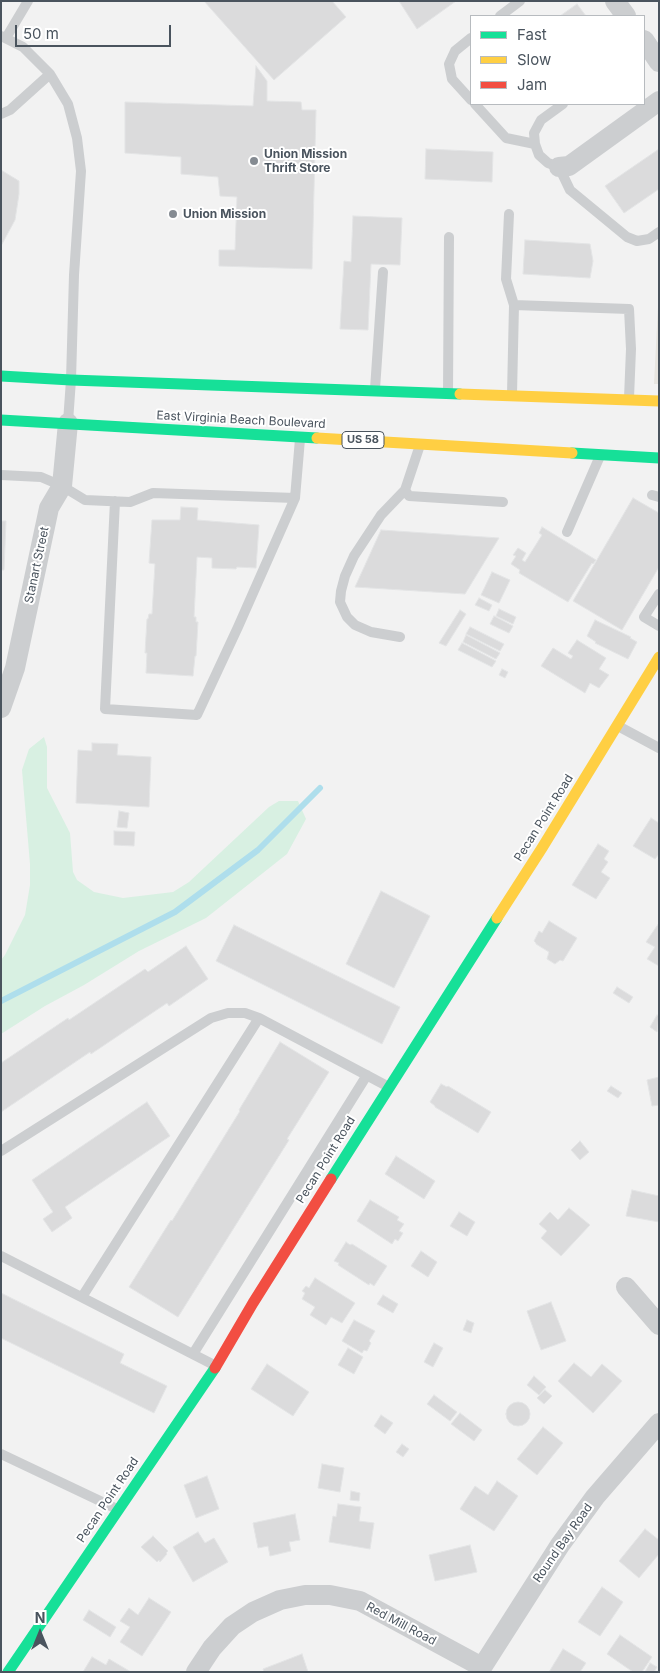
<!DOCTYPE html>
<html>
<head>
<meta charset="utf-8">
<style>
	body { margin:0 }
	#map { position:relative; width:660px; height:1673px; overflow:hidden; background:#f2f2f2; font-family:Inter,sans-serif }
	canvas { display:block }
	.frame { position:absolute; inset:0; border:2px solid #4a545e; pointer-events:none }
	.legend { position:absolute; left:470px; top:15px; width:175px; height:90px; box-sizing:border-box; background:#fff; border:1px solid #b7bbbf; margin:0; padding:6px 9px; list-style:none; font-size:15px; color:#4a545e }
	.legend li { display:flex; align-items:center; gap:10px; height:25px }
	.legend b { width:25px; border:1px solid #b7bbbf }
	.north { position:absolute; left:15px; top:1608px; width:50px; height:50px; -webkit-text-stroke:4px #fff; paint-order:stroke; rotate:0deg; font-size:14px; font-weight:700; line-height:20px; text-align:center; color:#4a545e }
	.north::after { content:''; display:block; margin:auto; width:18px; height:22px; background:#4a545e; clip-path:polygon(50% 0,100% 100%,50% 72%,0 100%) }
	.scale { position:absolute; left:15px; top:25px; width:156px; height:22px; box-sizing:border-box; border:2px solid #4a545e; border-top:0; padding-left:6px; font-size:15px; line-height:18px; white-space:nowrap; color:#4a545e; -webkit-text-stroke:4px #fff; paint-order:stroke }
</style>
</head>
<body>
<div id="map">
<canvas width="660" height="1673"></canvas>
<div class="frame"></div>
<ul class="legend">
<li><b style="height:6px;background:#16e098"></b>Fast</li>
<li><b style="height:6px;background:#ffcf43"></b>Slow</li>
<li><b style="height:6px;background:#f24e42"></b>Jam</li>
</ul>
<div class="north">N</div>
<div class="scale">50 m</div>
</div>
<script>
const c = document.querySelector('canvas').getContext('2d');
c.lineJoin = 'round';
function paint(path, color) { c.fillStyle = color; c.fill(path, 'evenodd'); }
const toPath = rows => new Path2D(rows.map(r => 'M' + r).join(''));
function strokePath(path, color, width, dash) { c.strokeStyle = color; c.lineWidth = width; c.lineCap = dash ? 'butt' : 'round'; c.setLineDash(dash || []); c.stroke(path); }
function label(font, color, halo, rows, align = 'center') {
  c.font = font + ' Inter,sans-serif'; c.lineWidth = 4; c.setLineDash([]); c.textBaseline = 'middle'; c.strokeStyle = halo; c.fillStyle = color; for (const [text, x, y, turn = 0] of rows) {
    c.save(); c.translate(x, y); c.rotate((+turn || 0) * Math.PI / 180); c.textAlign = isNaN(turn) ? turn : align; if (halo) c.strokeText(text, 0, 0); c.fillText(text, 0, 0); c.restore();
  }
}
paint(toPath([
	[659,287,659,384,654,384]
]), '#e7e5e0');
paint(toPath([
	[44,737,47,747,47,788,70,833,73,872,77,880,94,892,123,898,173,892,189,882,269,807,279,801,298,801,306,819,287,854,206,918,139,951,84,985,45,1006,1,1034,1,960,5,955,25,915,30,885,30,864,22,770,29,749]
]), '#d8f0e2');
strokePath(toPath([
	[1,1001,175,912,258,850,320,788]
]), '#aedeec', 6);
const building = toPath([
	[204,1,332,1,346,17,274,80,204,1],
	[399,1,456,1,417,29,399,1],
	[577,4,586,16,560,16,577,4],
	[256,66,267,81,267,101,301,102,302,110,316,110,312,269,219,266,219,250,235,250,237,197,220,196,218,177,181,174,181,157,125,153,125,102,253,106,256,66],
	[426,149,493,152,492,182,425,179,426,149],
	[659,149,659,189,624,213,605,186,659,149],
	[1,170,19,181,19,194,15,220,1,246,1,170],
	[353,216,402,218,400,265,371,264,368,330,340,329,344,261,351,262,353,216],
	[525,240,590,244,593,261,590,278,523,274,525,240],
	[633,498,659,513,659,567,622,630,573,601,633,498],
	[181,507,198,508,197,520,259,525,256,568,237,567,236,569,212,568,212,558,197,557,194,617,196,617,196,622,198,622,196,656,195,656,193,676,146,673,147,653,145,653,147,619,148,619,149,614,152,614,155,564,149,563,152,520,180,520,181,507],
	[1,521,6,521,4,570,1,570,1,521],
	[542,527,596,560,593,564,592,563,568,602,519,573,520,570,511,564,516,556,513,555,518,548,526,553,522,560,525,562,542,535,539,533,542,527],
	[381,530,499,538,465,594,355,587,381,530],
	[492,572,510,580,499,603,481,595,492,572],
	[479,598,492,605,489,611,475,605,479,598],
	[499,609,516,617,513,624,496,616,499,609],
	[460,610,466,614,446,646,439,643,460,610],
	[494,616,513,626,509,633,490,624,494,616],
	[595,620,631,637,630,638,637,642,628,659,595,643,596,642,587,636,595,620],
	[470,627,504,644,500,651,466,634,470,627],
	[466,635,500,653,496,659,463,642,466,635],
	[577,640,606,658,599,669,609,675,599,688,590,683,585,693,541,666,553,648,571,659,573,656,568,653,577,640],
	[462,643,496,661,492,667,458,650,462,643],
	[502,669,508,672,505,678,499,675,502,669],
	[92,743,118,744,117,755,151,757,149,807,76,803,78,750,92,751,92,743],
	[119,811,129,813,127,828,117,827,119,811],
	[651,818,659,823,659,854,655,859,633,846,651,818],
	[114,831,135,832,134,846,114,845,114,831],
	[598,844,609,851,604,859,608,862,601,872,610,878,596,899,572,885,598,844],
	[381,891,430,916,394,988,346,964,381,891],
	[549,921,577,938,563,961,560,960,555,964,547,959,549,952,536,944,536,943,534,941,539,931,542,933,549,921],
	[659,923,659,966,647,959,655,947,646,942,659,923],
	[234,925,400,1007,382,1044,216,961,234,925],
	[186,946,208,979,169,1006,167,1003,91,1054,90,1052,1,1112,1,1063,68,1018,69,1020,145,969,148,972,186,946],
	[617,987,633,997,629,1003,613,993,617,987],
	[657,1015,659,1016,657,1032,650,1027,657,1015],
	[280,1042,329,1072,287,1139,289,1140,178,1317,129,1287,171,1220,172,1221,240,1111,239,1110,280,1042],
	[659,1077,659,1105,652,1106,647,1080,659,1077],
	[441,1084,447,1087,448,1086,491,1112,478,1133,435,1107,435,1106,430,1102,441,1084],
	[611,1086,622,1093,618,1098,607,1091,611,1086],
	[147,1102,170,1136,65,1207,72,1218,52,1232,43,1219,53,1212,32,1180,147,1102],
	[580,1141,589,1152,580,1160,571,1150,580,1141],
	[396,1156,435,1181,424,1199,385,1174,396,1156],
	[632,1190,659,1196,659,1222,626,1216,632,1190],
	[370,1200,399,1217,397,1220,404,1224,399,1231,403,1233,398,1241,395,1239,392,1244,357,1221,370,1200],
	[569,1208,590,1225,561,1256,541,1238,547,1231,539,1224,550,1212,558,1220,569,1208],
	[459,1212,475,1222,467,1236,450,1226,459,1212],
	[346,1242,350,1245,352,1244,387,1266,374,1286,370,1283,369,1285,338,1265,339,1263,334,1261,346,1242],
	[421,1251,437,1262,428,1277,411,1266,421,1251],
	[315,1278,355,1303,342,1323,331,1317,326,1325,310,1315,315,1307,302,1299,305,1293,302,1291,306,1286,309,1288,315,1278],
	[1,1293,124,1354,120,1363,167,1386,154,1413,1,1338,1,1293],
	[383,1295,398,1304,393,1313,377,1304,383,1295],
	[551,1302,566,1341,541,1350,527,1311,551,1302],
	[354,1320,375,1331,369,1341,371,1343,367,1351,364,1350,362,1353,342,1341,354,1320],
	[467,1320,474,1323,471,1333,463,1330,467,1320],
	[434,1343,443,1348,433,1367,424,1362,434,1343],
	[348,1348,363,1357,354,1374,338,1365,348,1348],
	[574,1363,591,1377,602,1364,622,1381,593,1413,558,1381,574,1363],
	[267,1364,309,1392,293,1416,251,1389,267,1364],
	[534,1376,546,1387,539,1395,527,1385,534,1376],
	[545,1390,552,1396,544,1404,537,1398,545,1390],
	[434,1395,457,1412,450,1421,427,1404,434,1395],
	'506 1414a12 12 0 1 1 24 0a12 12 0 1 1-24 0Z',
	[460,1413,482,1430,474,1441,451,1424,460,1413],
	[381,1415,393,1423,385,1434,374,1426,381,1415],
	[543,1427,563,1443,537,1475,517,1459,543,1427],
	[402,1444,409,1449,403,1457,396,1452,402,1444],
	[322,1464,344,1468,340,1492,318,1488,322,1464],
	[207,1476,219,1509,196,1518,184,1485,207,1476],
	[497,1481,518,1496,494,1531,460,1509,475,1486,488,1495,497,1481],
	[351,1491,360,1493,359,1501,350,1500,351,1491],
	[338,1504,361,1507,359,1521,374,1523,370,1549,329,1542,333,1516,336,1517,338,1504],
	[295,1514,300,1540,289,1542,291,1551,270,1556,268,1546,258,1548,253,1523,295,1514],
	[645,1529,659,1540,659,1554,639,1578,619,1561,645,1529],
	[198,1532,205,1543,214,1538,228,1562,193,1582,173,1547,198,1532],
	[153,1536,168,1551,166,1553,167,1554,160,1562,159,1560,157,1562,141,1547,153,1536],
	[470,1545,477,1572,435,1581,429,1555,470,1545],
	[602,1587,623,1602,600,1636,578,1622,602,1587],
	[149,1598,171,1612,142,1656,120,1642,130,1627,120,1621,129,1608,138,1615,149,1598],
	[89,1610,116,1627,110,1637,83,1620,89,1610],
	[620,1635,652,1657,642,1672,633,1672,607,1654,620,1635],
	[563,1649,586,1663,580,1672,549,1672,563,1649],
	[302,1654,308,1672,264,1672,263,1669,302,1654],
	[92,1657,106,1665,109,1659,131,1672,83,1672,92,1657],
	[650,1663,657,1667,654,1672,645,1672,650,1663]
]);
paint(building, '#dbdbdc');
strokePath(building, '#e3e4e5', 1);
strokePath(toPath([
	[500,16,520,1],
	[1,36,23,47,50,74,68,104,77,138,81,171,74,275,71,380,68,422],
	[6,38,28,1],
	[471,38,455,51,449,64,452,79,471,100],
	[475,104,506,138,535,144],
	[563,104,541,120,534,133,535,144,539,155,548,163,559,167,570,190,627,237,637,241,649,239,659,232],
	[1,114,10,110,50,74],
	[509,214,506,279,514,305],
	[375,389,383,272],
	[448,392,449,237],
	[512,394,514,305,629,309,631,349,629,398],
	[420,445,405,490,409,496,503,502],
	[1,475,41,477,62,486,85,500,130,502,153,493,295,498],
	[652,495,659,497],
	[115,501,105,709,197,715,238,627,295,498,300,439],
	[567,532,600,456],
	[659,594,644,617,659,626],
	[400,637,371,632,355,625,347,617,340,602,341,591,345,576,354,556,381,515,405,490],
	[618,726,659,748],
	[1,1151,211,1018,228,1013,245,1013,259,1018,387,1086],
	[1,1256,216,1366],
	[82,1297,259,1018],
	[193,1354,367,1075],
	[1,1454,117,1509]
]), '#ccced0', 10);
strokePath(toPath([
	[615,1,626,16],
	[644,40,659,62],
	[559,167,569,166,659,101],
	[1,708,15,668,49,508,62,486,68,423],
	[626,1287,659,1325],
	[196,1672,212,1648,232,1626,253,1612,280,1600,305,1595,330,1595,360,1601,482,1667],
	[479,1672,560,1545,595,1497,659,1423]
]), '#ccced0', 20);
strokePath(toPath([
	[1,376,71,380,460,394],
	[1,420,317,438],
	[572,453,659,458],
	[331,1179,497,918],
	[8,1672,215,1368]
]), '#16e098', 11);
strokePath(toPath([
	[460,394,659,401],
	[317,438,572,453],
	[497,918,542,848,659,657]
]), '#ffcf43', 11);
strokePath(toPath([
	[215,1368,253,1303,331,1179]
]), '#f24e42', 11);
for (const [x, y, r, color] of [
	[254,161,5,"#858b92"],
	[173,214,5,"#858b92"]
]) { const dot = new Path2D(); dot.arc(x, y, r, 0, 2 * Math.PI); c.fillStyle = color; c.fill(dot); strokePath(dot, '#fff', 2); }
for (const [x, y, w] of [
	[363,440,42]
]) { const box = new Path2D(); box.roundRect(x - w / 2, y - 8.5, w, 17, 4); c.fillStyle = '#fff'; c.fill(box); strokePath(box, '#4a545e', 1); }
label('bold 11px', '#4a545e', null, [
	["US 58",363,440]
]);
label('bold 12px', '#4a545e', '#fff', [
	["Union Mission",264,154],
	["Thrift Store",264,168],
	["Union Mission",183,214]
], 'left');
label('12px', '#4a545e', '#fff', [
	["East Virginia Beach Boulevard",241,420,3],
	["Stanart Street",37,565,-78],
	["Pecan Point Road",544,818,-58],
	["Pecan Point Road",326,1160,-58],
	["Pecan Point Road",108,1500,-56],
	["Round Bay Road",563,1543,-55],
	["Red Mill Road",401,1624,28]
]);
</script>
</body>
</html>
